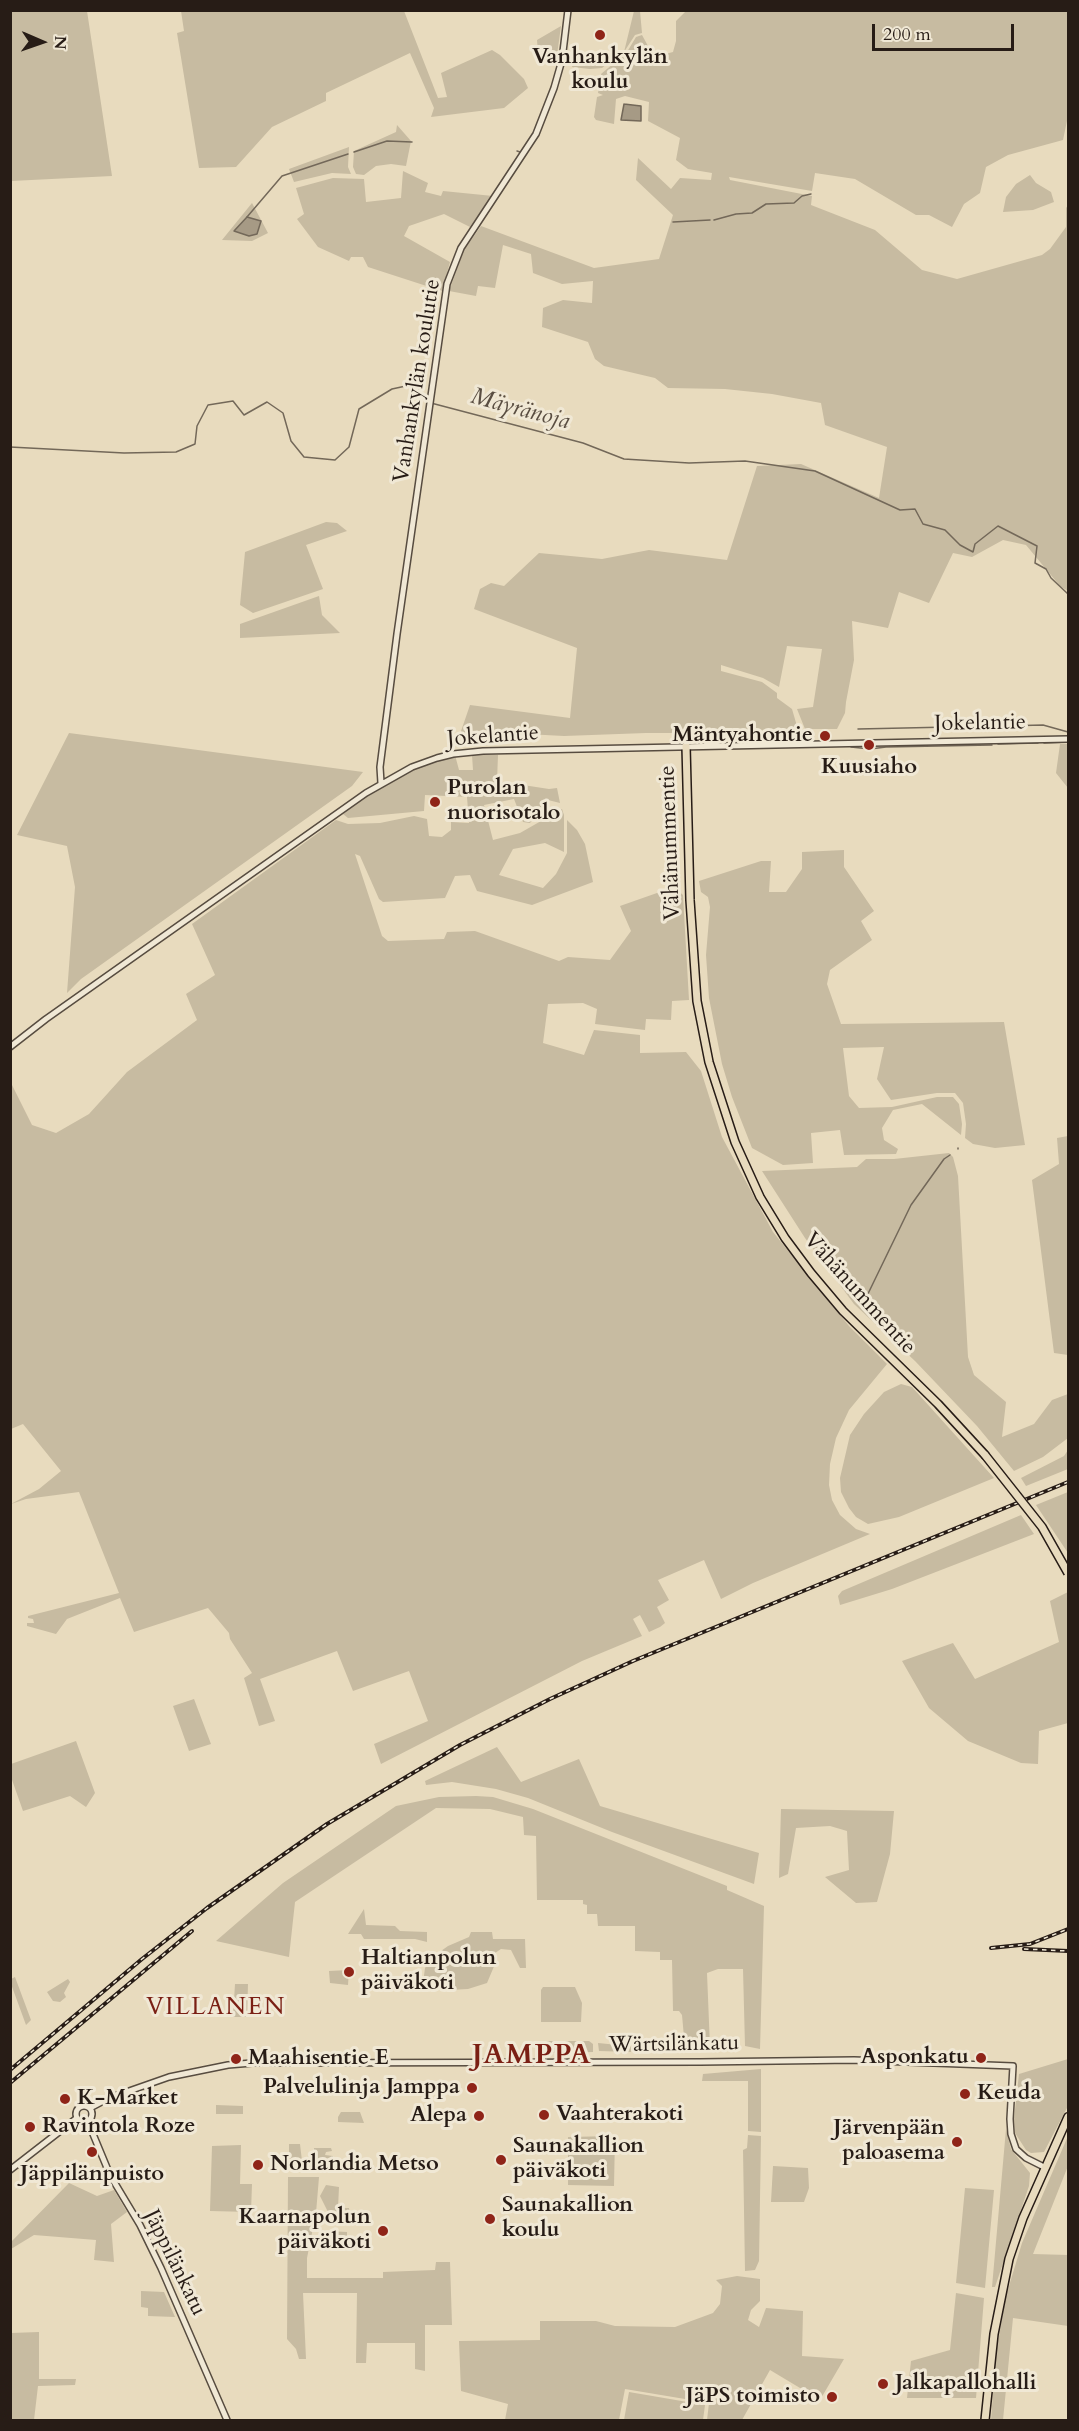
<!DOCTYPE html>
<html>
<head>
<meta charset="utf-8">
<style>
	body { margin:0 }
	#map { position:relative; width:1079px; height:2431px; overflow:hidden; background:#e8dbbe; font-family:Cardo,serif }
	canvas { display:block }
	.frame { position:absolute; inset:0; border:12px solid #271c16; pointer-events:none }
	.north { position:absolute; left:12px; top:12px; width:60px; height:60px; -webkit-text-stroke:4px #f0e8d5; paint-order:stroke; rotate:92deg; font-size:16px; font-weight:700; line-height:24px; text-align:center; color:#271c16 }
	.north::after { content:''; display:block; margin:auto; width:21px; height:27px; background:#271c16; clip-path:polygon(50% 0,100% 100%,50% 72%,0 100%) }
	.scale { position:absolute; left:872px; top:24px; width:142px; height:27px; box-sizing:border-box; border:3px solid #271c16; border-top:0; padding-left:8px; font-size:18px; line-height:21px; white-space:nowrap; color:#271c16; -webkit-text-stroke:4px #f0e8d5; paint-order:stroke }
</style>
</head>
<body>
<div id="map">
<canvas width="1079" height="2431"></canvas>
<div class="frame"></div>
<div class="north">N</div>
<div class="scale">200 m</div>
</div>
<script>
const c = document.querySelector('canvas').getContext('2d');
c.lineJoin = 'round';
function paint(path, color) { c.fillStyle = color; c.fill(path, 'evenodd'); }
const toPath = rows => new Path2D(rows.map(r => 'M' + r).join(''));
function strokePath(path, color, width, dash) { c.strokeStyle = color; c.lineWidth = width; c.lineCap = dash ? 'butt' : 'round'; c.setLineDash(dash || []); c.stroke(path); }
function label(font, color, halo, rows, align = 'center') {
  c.font = font + ' Cardo,serif'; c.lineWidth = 6; c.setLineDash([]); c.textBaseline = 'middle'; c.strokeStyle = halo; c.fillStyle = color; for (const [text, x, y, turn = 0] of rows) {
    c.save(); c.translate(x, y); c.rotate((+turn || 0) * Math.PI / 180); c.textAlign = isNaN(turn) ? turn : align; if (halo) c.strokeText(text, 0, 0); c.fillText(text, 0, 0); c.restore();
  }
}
paint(toPath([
	[11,10,87,11,112,176,11,181],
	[687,10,1068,11,1068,116,1063,140,1008,155,986,167,980,193,964,204,952,227,929,215,916,215,855,179,815,173,812,191,729,177,730,180,812,196,811,205,875,230,922,270,957,279,1042,255,1050,249,1066,227,1066,208,1068,205,1068,591,1060,586,1026,545,1003,540,972,557,953,553,929,603,899,592,888,628,852,621,854,660,846,702,845,713,837,729,805,729,797,709,813,707,822,649,787,646,779,687,763,678,721,665,721,671,762,682,777,693,777,698,792,709,799,733,646,733,564,736,526,734,459,737,470,705,570,718,577,648,474,609,480,589,491,583,504,586,539,553,602,559,649,550,727,560,757,466,801,464,879,498,887,447,825,425,821,403,772,394,725,389,668,388,655,378,604,366,595,359,588,342,542,327,543,308,563,300,592,303,593,281,562,284,533,273,531,254,503,245,495,288,478,286,476,296,449,291,464,250,481,226,594,268,659,259,673,215,636,180,638,158,671,189,680,178,711,180,712,173,688,169,676,160,680,138,648,121,649,102,625,96,616,99,614,124,596,120,594,117,597,97,603,95,598,93,601,74,627,52,636,37,642,35,654,57,673,52,676,41,676,21],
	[181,11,404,11,438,98,447,97,441,73,492,50,500,55,524,79,528,88,504,108,431,117,434,108,410,53,326,93,326,101,272,127,236,167,199,168,177,33,184,31],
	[634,11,640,11,642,33,635,35,624,52],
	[561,26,557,55,539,64,537,40],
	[575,55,603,58,610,58,608,63,602,68,590,69,572,67],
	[397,125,411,141,406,166,391,164,376,166,364,175,356,174,353,167,354,151,396,132],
	[349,147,348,167,351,174,332,173,294,182,289,169],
	[403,171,428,183,425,192,441,196,443,191,493,196,470,227,444,214,409,226,404,236,450,262,442,291,368,267,363,257,351,257,349,261,318,247,297,219,304,214,296,188,333,178,364,179,366,202,401,198],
	[1030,175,1036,183,1051,192,1054,202,1033,210,1003,212,1006,197,1016,184],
	[252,203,268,233,252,241,222,240],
	[326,522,337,523,347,531,306,545,323,589,253,613,240,605,245,552],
	[319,596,322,615,340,633,240,638,240,624],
	[69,733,153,744,363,772,352,786,81,979,67,993,75,887,67,846,17,835],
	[1060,744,1068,744,1068,788,1056,773],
	[455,755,459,770,473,770,472,755,498,755,497,781,549,789,557,788,560,803,548,800,530,823,523,822,514,799,484,805,493,840,520,833,562,809,564,815,564,852,545,843,513,849,499,875,543,888,556,874,567,853,567,820,577,830,585,844,593,882,532,905,477,891,470,875,455,876,445,898,383,902,379,899,360,856,355,854,382,936,388,941,444,939,447,932,475,931,559,961,568,957,610,960,631,931,620,906,674,887,683,895,689,1000,672,1001,671,1020,646,1019,645,1030,595,1024,597,1009,583,1003,548,1004,543,1043,584,1055,594,1030,640,1035,640,1053,686,1052,701,1071,722,1137,773,1232,849,1326,887,1364,849,1410,836,1438,830,1464,829,1485,832,1500,840,1515,856,1529,870,1534,753,1583,721,1599,704,1560,658,1580,669,1600,657,1607,665,1623,660,1627,649,1632,640,1615,633,1619,642,1636,582,1661,381,1764,374,1744,428,1721,409,1671,353,1691,337,1651,260,1679,275,1721,259,1726,244,1678,252,1673,230,1639,229,1633,208,1608,134,1632,120,1598,67,1619,56,1634,27,1626,27,1623,34,1623,33,1619,28,1618,28,1616,119,1593,79,1492,26,1499,11,1504,39,1489,61,1471,23,1424,11,1429,10,1081,32,1125,56,1133,89,1114,127,1072,197,1020,186,994,215,975,192,924,336,820,348,824,380,823,414,816,427,819,429,836,442,837,451,830,451,822,469,823,467,797,425,795,424,811,348,818,343,814,379,786,434,761],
	[844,850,844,867,874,911,861,921,872,940,830,970,827,984,841,1024,1004,1022,1025,1145,995,1148,973,1144,965,1138,966,1124,963,1103,955,1093,937,1093,891,1100,877,1079,884,1047,843,1048,849,1096,859,1108,892,1107,937,1097,953,1097,959,1104,962,1124,961,1135,922,1104,893,1110,882,1128,884,1140,898,1149,896,1154,844,1155,840,1130,811,1133,813,1163,783,1165,752,1148,732,1097,722,1064,709,998,706,955,710,907,708,897,701,892,699,881,761,861,771,861,769,892,786,892,802,869,802,852],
	[1068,1136,1068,1355,1054,1353,1032,1180,1059,1164,1057,1138],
	[949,1153,953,1157,958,1176,968,1357,974,1375,1006,1402,1002,1437,1034,1424,1052,1400,1068,1394,1068,1438,1043,1457,1014,1471,977,1426,915,1361,854,1304,805,1238,762,1171,857,1167,866,1159,894,1159],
	[901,1384,912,1387,994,1478,899,1517,868,1524,856,1517,849,1508,841,1492,840,1478,850,1435,864,1414,884,1392],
	[1068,1450,1068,1469,1026,1486,1021,1478,1064,1456],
	[1068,1492,1068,1553,1036,1505],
	[1021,1515,1034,1534,892,1589,840,1605,838,1596,842,1591],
	[1068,1592,1068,1723,1039,1731,1038,1764,1021,1763,968,1741,929,1708,902,1661,953,1643,975,1679,1059,1642,1050,1601],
	[194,1699,211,1744,189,1751,173,1706],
	[76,1741,95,1793,86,1807,70,1796,23,1811,11,1777,11,1764],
	[497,1747,521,1782,579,1759,600,1806,759,1853,754,1884,612,1832,528,1798,496,1789,452,1782,426,1785,425,1781],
	[476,1796,493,1797,533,1809,727,1886,727,1890,764,1906,760,2049,745,2046,743,1969,718,1969,707,1973,710,2047,685,2048,682,2015,679,2011,673,2011,672,1960,660,1960,660,1952,635,1951,635,1926,598,1926,597,1914,587,1914,587,1905,583,1904,583,1900,537,1900,536,1836,524,1835,523,1817,490,1809,436,1808,295,1902,289,1957,216,1941,283,1883,396,1806,439,1797],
	[781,1809,894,1811,890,1854,877,1902,856,1903,825,1877,849,1870,847,1831,830,1826,796,1828,788,1874,779,1878],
	[364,1909,366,1925,395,1926,400,1931,427,1932,427,1942,415,1939,364,1939,361,1934,348,1934],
	[471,1932,492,1932,493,1939,525,1939,526,1968,520,1968,511,1950,501,1949,495,1953,495,1964,487,1983,468,1989,449,1990,430,1989,423,1983,425,1968,434,1956,448,1946,469,1937],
	[349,1970,348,1985,330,1983,329,1971],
	[15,1977,31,2020,26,2025,11,1984,11,1979],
	[68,1979,70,1982,64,1993,66,1997,60,2002,53,2001,47,1992],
	[235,1984,248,1984,247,2017,233,2017],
	[543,1987,575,1987,582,2003,581,2022,541,2022,541,1990],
	[541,2041,589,2041,593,2044,593,2052,547,2053,542,2050],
	[622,2041,631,2041,631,2052,599,2051,598,2043,618,2045],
	[1068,2059,1068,2106,1044,2152,1031,2153,1026,2150,1015,2133,1014,2119,1019,2074],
	[761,2069,761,2132,748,2131,748,2081,702,2081,703,2074],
	[216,2105,243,2106,243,2114,216,2114],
	[341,2112,360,2112,364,2123,338,2122,338,2117],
	[1006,2129,1011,2149,1030,2173,1029,2186,995,2287,992,2287],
	[748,2135,761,2136,759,2261,755,2270,745,2271,743,2150,747,2148],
	[615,2136,614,2186,568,2185,568,2137],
	[1068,2136,1068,2166,1033,2254,1068,2255,1068,2326,1013,2318,1003,2420,991,2420,996,2353,1006,2296,1022,2243],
	[289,2144,300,2144,302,2161,314,2160,314,2148,331,2148,332,2151,326,2152,325,2155,333,2156,335,2170,303,2169,289,2163],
	[241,2145,240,2184,252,2184,251,2212,210,2211,212,2146],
	[773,2166,808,2168,809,2188,804,2202,771,2202],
	[288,2177,319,2177,316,2213,307,2258,307,2278,383,2278,383,2272,435,2270,436,2262,450,2262,452,2325,425,2325,425,2371,415,2369,415,2343,367,2343,366,2363,356,2363,357,2293,303,2293,306,2359,299,2359,296,2349,287,2339],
	[69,2183,97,2196,114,2190,127,2212,111,2224,114,2262,94,2260,96,2240,34,2235,11,2249,11,2259,11,2242],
	[326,2185,339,2187,338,2208,349,2208,351,2224,327,2223,328,2212,320,2196],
	[965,2188,994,2190,985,2288,956,2283],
	[328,2231,347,2232,347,2243,345,2248,322,2251,323,2237,328,2236],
	[737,2276,760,2279,760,2301,751,2310,748,2320,759,2327,766,2308,803,2311,802,2356,844,2359,820,2400,770,2370,742,2420,707,2420,709,2403,625,2389,619,2420,505,2420,508,2404,461,2391,459,2341,540,2340,540,2321,596,2321,615,2326,675,2327,713,2313,720,2304,722,2286,716,2280],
	[141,2291,164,2292,175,2317,148,2316,148,2308,141,2307],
	[956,2293,984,2298,976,2398,907,2398,911,2361,950,2350],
	[39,2332,39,2379,76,2379,75,2385,38,2386,34,2420,11,2420,11,2333],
	[629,2392,705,2405,703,2420,624,2420]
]), '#c7bba1');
const water = toPath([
	[624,104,641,106,641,121,621,120,624,104],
	[247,217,261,221,257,234,249,236,234,231,247,217]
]);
paint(water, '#a69a85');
strokePath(water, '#736859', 1.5);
strokePath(toPath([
	[517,151,520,152],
	[354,152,387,141,412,142],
	[247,217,282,176,348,154],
	[714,220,736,214,752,213,766,204,794,203,802,196,811,194],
	[673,222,710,220],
	[431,403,583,443,624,459,689,463,745,461,815,471,900,510,915,509,923,524,945,530,960,545,973,552,975,544,998,526,1037,546,1035,563,1046,569,1051,578,1068,594],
	[10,447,124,453,176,452,195,444,197,426,208,405,233,401,244,415,267,402,283,413,291,441,304,457,335,460,349,447,359,409,392,389,415,384,427,402],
	[1003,726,1043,725,1068,732],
	[858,729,996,726],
	[1044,743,1068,742],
	[998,744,1038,743],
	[851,747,870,749,886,747,992,745],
	[958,1149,958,1148],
	[864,1302,911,1205,944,1159,950,1155]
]), '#736859', 1.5);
const minor = toPath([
	[381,783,380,767,397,634,447,284,461,248,536,134,554,88,562,60,568,10],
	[10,1047,46,1019,366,793,412,767,437,758,453,754,483,751,1068,739],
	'76 2114a8 8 0 1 1 16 0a8 8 0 1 1-16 0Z',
	[90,2108,109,2098,169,2077,228,2065,252,2063,700,2062,854,2060,1013,2066,1010,2119,1011,2134,1016,2149,1026,2158,1044,2167],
	[88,2122,110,2175,140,2225,161,2268,227,2420],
	[10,2170,77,2118]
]);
const major = toPath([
	[686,746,690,900,697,1001,709,1062,735,1142,760,1197,785,1238,811,1273,843,1311,938,1404,985,1455],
	[985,2420,994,2334,1009,2259,1023,2218,1068,2117]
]);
strokePath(minor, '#574c40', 8);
strokePath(major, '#271c16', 10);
strokePath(minor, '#f0e8d5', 5);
strokePath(major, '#e8dbbe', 7);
const rail = toPath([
	[991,1948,1030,1944,1068,1929],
	[1024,1949,1068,1951],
	[10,2070,142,1959,207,1908,327,1824,460,1745,550,1699,633,1661,1068,1482],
	[10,2083,192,1931]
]);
strokePath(rail, '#271c16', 4);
strokePath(rail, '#f0e8d5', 1.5, [4.5]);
const majorBridge = toPath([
	[985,1455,1042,1527,1068,1573]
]);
strokePath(majorBridge, '#271c16', 10, []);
strokePath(majorBridge, '#e8dbbe', 7);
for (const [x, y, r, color] of [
	[600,35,6,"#8f2418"],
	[825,736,6,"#8f2418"],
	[869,745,6,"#8f2418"],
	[435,802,6,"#8f2418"],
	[349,1972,6,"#8f2418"],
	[981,2058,6,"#8f2418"],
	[236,2059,6,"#8f2418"],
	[472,2088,6,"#8f2418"],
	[965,2094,6,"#8f2418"],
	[65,2099,6,"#8f2418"],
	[544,2115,6,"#8f2418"],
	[479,2116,6,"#8f2418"],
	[30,2127,6,"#8f2418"],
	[957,2142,6,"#8f2418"],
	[92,2152,6,"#8f2418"],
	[501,2160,6,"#8f2418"],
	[258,2165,6,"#8f2418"],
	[490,2219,6,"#8f2418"],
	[383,2231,6,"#8f2418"],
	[883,2384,6,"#8f2418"],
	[832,2397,6,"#8f2418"]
]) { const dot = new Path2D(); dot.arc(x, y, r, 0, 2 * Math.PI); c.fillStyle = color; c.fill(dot); strokePath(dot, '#f0e8d5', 2); }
label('bold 22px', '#271c16', '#f0e8d5', [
	["Vanhankylän",600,58,"center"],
	["koulu",600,83,"center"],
	["Mäntyahontie",813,736,"right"],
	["Kuusiaho",869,768,"center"],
	["Purolan",447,789],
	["nuorisotalo",447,814],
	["Haltianpolun",361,1959],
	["päiväkoti",361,1984],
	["Asponkatu",969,2058,"right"],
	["Maahisentie E",248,2059],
	["Palvelulinja Jamppa",460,2088,"right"],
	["Keuda",977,2094],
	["K-Market",77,2099],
	["Vaahterakoti",556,2115],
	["Alepa",467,2116,"right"],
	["Ravintola Roze",42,2127],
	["Järvenpään",945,2129,"right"],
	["paloasema",945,2154,"right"],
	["Saunakallion",513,2147],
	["päiväkoti",513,2172],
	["Norlandia Metso",270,2165],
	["Jäppilänpuisto",92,2175,"center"],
	["Saunakallion",502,2206],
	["koulu",502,2231],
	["Kaarnapolun",371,2218,"right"],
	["päiväkoti",371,2243,"right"],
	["Jalkapallohalli",895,2384],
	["JäPS toimisto",820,2397,"right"]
], 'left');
label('22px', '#271c16', '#f0e8d5', [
	["Vanhankylän koulutie",418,381,-81],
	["Jokelantie",980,724,-1],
	["Jokelantie",493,737,-4],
	["Vähänummentie",671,843,-92],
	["Vähänummentie",859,1294,48],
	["Wärtsilänkatu",674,2045,-1],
	["Jäppilänkatu",174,2263,64]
]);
label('italic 24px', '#5a4e42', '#f0e8d5', [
	["Mäyränoja",520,410,15]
]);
c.letterSpacing = '1.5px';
label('24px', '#7a1f14', '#f0e8d5', [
	["VILLANEN",216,2008]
]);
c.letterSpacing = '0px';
c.letterSpacing = '1.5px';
label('bold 28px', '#7a1f14', '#f0e8d5', [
	["JAMPPA",532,2057]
]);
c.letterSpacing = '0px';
</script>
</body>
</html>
